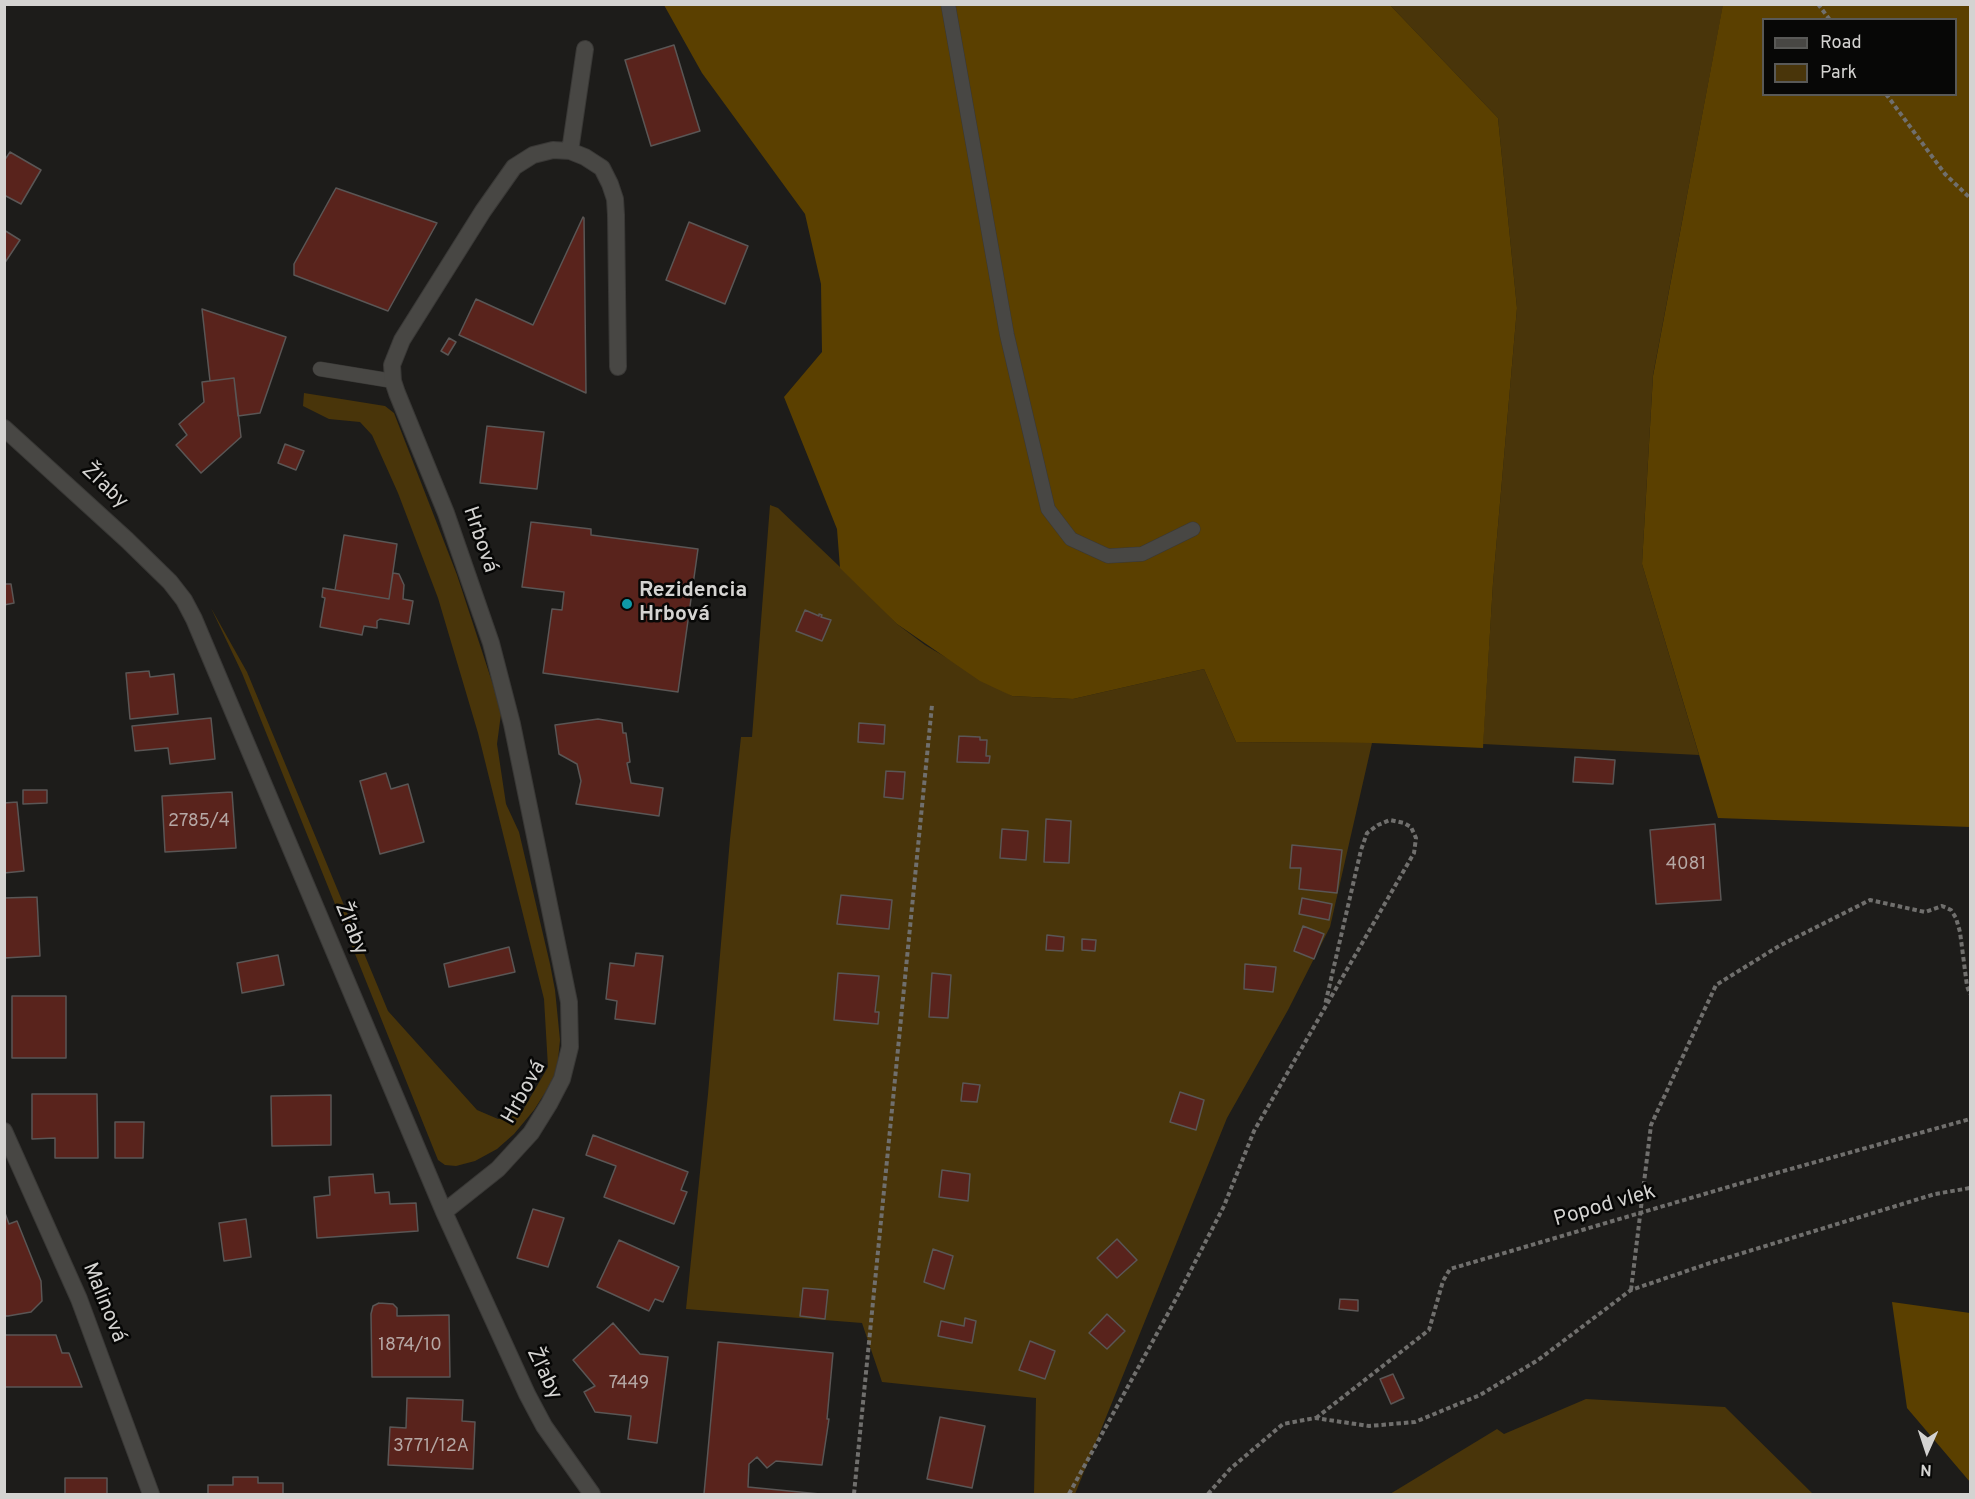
<!DOCTYPE html>
<html>
<head>
<meta charset="utf-8">
<style>
	body { margin:0 }
	#map { position:relative; width:1975px; height:1499px; overflow:hidden; background:#1d1c1a; font-family:Overpass,sans-serif }
	canvas { display:block }
	.frame { position:absolute; inset:0; border:6px solid #d4d3d1; pointer-events:none }
	.legend { position:absolute; left:1762px; top:18px; width:195px; height:78px; box-sizing:border-box; background:#070706; border:2px solid #595957; margin:0; padding:8px 10px; list-style:none; font-size:18px; color:#d4d3d1 }
	.legend li { display:flex; align-items:center; gap:12px; height:30px }
	.legend b { width:30px; border:2px solid #595957 }
	.north { position:absolute; left:1897px; top:1421px; width:60px; height:60px; -webkit-text-stroke:4px #070706; paint-order:stroke; rotate:183deg; font-size:16px; font-weight:700; line-height:24px; text-align:center; color:#d4d3d1 }
	.north::after { content:''; display:block; margin:auto; width:21px; height:27px; background:#d4d3d1; clip-path:polygon(50% 0,100% 100%,50% 72%,0 100%) }
</style>
</head>
<body>
<div id="map">
<canvas width="1975" height="1499"></canvas>
<div class="frame"></div>
<ul class="legend">
<li><b style="height:8px;background:#484744"></b>Road</li>
<li><b style="height:16px;background:#49350a"></b>Park</li>
</ul>
<div class="north">N</div>
</div>
<script>
const c = document.querySelector('canvas').getContext('2d');
c.lineJoin = 'round';
function paint(path, color) { c.fillStyle = color; c.fill(path, 'evenodd'); }
const toPath = rows => new Path2D(rows.map(r => 'M' + r).join(''));
function strokePath(path, color, width, dash) { c.strokeStyle = color; c.lineWidth = width; c.lineCap = dash ? 'butt' : 'round'; c.setLineDash(dash || []); c.stroke(path); }
function label(font, color, halo, rows, align = 'center') {
  c.font = font + ' Overpass,sans-serif'; c.lineWidth = 5; c.setLineDash([]); c.textBaseline = 'middle'; c.strokeStyle = halo; c.fillStyle = color; for (const [text, x, y, turn = 0] of rows) {
    c.save(); c.translate(x, y); c.rotate((+turn || 0) * Math.PI / 180); c.textAlign = isNaN(turn) ? turn : align; if (halo) c.strokeText(text, 0, 0); c.fillText(text, 0, 0); c.restore();
  }
}
paint(toPath([
	[1390,5,1723,5,1653,375,1642,564,1699,755,1483,744,1493,583,1517,308,1498,118],
	[304,393,385,406,394,413,457,575,496,694,501,714,497,744,506,804,519,832,550,964,555,990,560,1040,557,1070,548,1088,534,1110,514,1134,497,1149,475,1161,456,1166,445,1165,438,1160,242,673,211,608,247,672,388,1011,477,1110,498,1119,520,1115,548,1067,544,999,478,733,438,598,398,493,372,435,360,422,329,419,303,406],
	[770,505,778,508,860,586,897,624,925,645,1012,696,1073,699,1204,669,1236,742,1372,743,1330,927,1288,1010,1227,1118,1075,1494,1034,1494,1036,1398,882,1382,862,1323,686,1309,708,1094,730,839,741,737,752,737],
	[1586,1399,1725,1407,1813,1494,1390,1494,1497,1429,1504,1434]
]), '#49350a');
paint(toPath([
	[1723,4,1970,5,1970,827,1718,818,1642,564,1653,376],
	[1764,20,1956,20,1956,94,1764,94],
	[664,5,1390,5,1498,118,1517,308,1493,583,1483,748,1372,743,1236,742,1204,669,1073,699,1012,696,980,681,897,624,840,568,837,529,784,397,822,352,821,284,805,214,702,73],
	[1892,1302,1970,1313,1970,1482,1907,1408]
]), '#5b4000');
const building = toPath([
	[674,45,700,131,651,146,625,60,674,45],
	[10,152,41,170,21,204,4,195,4,161,10,152],
	[336,188,437,223,388,311,294,275,294,264,336,188],
	[583,217,584,218,586,393,459,335,476,299,533,325,583,217],
	[689,222,748,246,725,304,666,280,689,222],
	[4,230,20,240,4,264,4,230],
	[202,309,286,337,260,413,238,416,234,378,210,381,202,309],
	[449,338,456,342,448,355,441,351,449,338],
	[234,378,241,437,201,473,176,445,187,435,179,424,204,402,202,382,234,378],
	[487,426,544,432,537,489,480,483,487,426],
	[285,444,304,451,296,470,278,463,285,444],
	[531,522,591,529,591,535,698,549,678,692,543,673,552,609,562,610,564,592,522,587,531,522],
	[344,535,397,544,389,599,335,590,344,535],
	[393,573,399,574,404,585,403,599,413,601,409,624,380,619,377,621,377,628,364,626,362,635,320,627,325,598,322,597,323,588,389,599,393,573],
	[4,584,11,584,14,603,4,605,4,584],
	[805,610,819,616,819,614,822,615,821,617,831,620,822,641,796,631,805,610],
	[149,671,150,677,174,674,178,714,130,719,126,673,149,671],
	[211,718,215,759,170,764,168,748,135,751,132,726,211,718],
	[598,719,622,723,623,733,626,733,630,762,627,763,631,783,663,788,659,816,576,804,581,781,577,764,559,754,555,725,598,719],
	[859,723,885,725,884,744,858,742,859,723],
	[959,736,980,737,980,740,987,740,986,756,990,756,989,763,957,762,959,736],
	[1575,757,1615,760,1613,784,1573,782,1575,757],
	[886,771,905,772,903,799,884,797,886,771],
	[386,773,391,789,408,784,424,842,380,854,360,781,386,773],
	[23,790,47,790,47,803,23,804,23,790],
	[232,792,236,848,165,852,162,796,232,792],
	[17,802,24,871,4,873,4,803,17,802],
	[1046,819,1071,821,1069,863,1044,862,1046,819],
	[1715,824,1721,900,1656,904,1650,830,1715,824],
	[1002,829,1028,831,1026,860,1000,858,1002,829],
	[1292,845,1342,850,1337,893,1299,889,1301,868,1290,868,1292,845],
	[841,895,892,900,889,929,837,924,841,895],
	[37,897,40,956,4,958,4,898,37,897],
	[1302,898,1332,904,1329,920,1299,914,1302,898],
	[1303,926,1324,934,1314,959,1294,951,1303,926],
	[1047,935,1064,937,1063,951,1046,950,1047,935],
	[1082,939,1096,940,1095,951,1082,950,1082,939],
	[509,947,515,972,449,987,444,964,509,947],
	[636,953,663,956,655,1024,615,1019,617,1001,606,999,610,963,634,966,636,953],
	[278,955,284,985,242,993,237,963,278,955],
	[1245,964,1276,967,1273,992,1244,989,1245,964],
	[838,973,879,976,875,1012,879,1012,878,1024,834,1020,838,973],
	[932,973,951,975,948,1018,929,1017,932,973],
	[12,996,66,996,66,1058,12,1058,12,996],
	[963,1083,980,1085,977,1102,961,1101,963,1083],
	[1180,1092,1204,1100,1196,1130,1170,1122,1180,1092],
	[32,1094,97,1094,98,1158,55,1158,55,1138,32,1139,32,1094],
	[331,1095,331,1145,272,1146,271,1096,331,1095],
	[115,1122,144,1122,143,1158,115,1158,115,1122],
	[593,1135,688,1172,681,1190,687,1192,674,1224,604,1197,616,1166,586,1155,593,1135],
	[942,1170,970,1174,968,1201,939,1197,942,1170],
	[373,1174,375,1193,389,1192,390,1204,416,1203,418,1231,317,1238,314,1197,330,1195,329,1177,373,1174],
	[533,1209,564,1218,548,1267,517,1258,533,1209],
	[5,1213,9,1224,17,1221,41,1281,42,1301,31,1312,8,1316,4,1316,5,1213],
	[246,1219,251,1257,224,1261,219,1223,246,1219],
	[1117,1239,1137,1260,1117,1278,1097,1258,1117,1239],
	[619,1240,679,1267,663,1302,655,1299,649,1311,597,1287,619,1240],
	[933,1249,953,1256,944,1289,924,1282,933,1249],
	[803,1288,828,1290,825,1319,800,1316,803,1288],
	[1340,1299,1358,1300,1358,1311,1339,1309,1340,1299],
	[379,1303,393,1304,397,1308,397,1316,449,1315,450,1377,372,1377,371,1314,373,1306,379,1303],
	[1107,1314,1125,1331,1107,1349,1089,1333,1107,1314],
	[965,1318,976,1321,972,1343,938,1336,941,1321,964,1326,965,1318],
	[613,1323,640,1354,668,1357,657,1443,628,1439,631,1416,595,1412,584,1392,595,1386,573,1360,613,1323],
	[4,1335,56,1335,62,1353,69,1353,82,1387,4,1387,4,1335],
	[1030,1341,1055,1351,1045,1379,1019,1370,1030,1341],
	[718,1342,833,1353,827,1419,829,1419,822,1465,776,1461,767,1468,757,1457,749,1464,748,1487,820,1494,704,1494,718,1342],
	[1393,1374,1404,1398,1391,1404,1380,1379,1393,1374],
	[407,1398,463,1400,462,1421,475,1422,473,1469,388,1465,390,1427,406,1428,407,1398],
	[940,1417,985,1426,972,1488,927,1479,940,1417],
	[233,1477,258,1477,258,1483,283,1483,283,1494,208,1494,208,1485,233,1485,233,1477],
	[65,1478,107,1478,107,1494,65,1494,65,1478]
]);
paint(building, '#59231c');
strokePath(building, '#5a5655', 1.5);
const service = toPath([
	[948,4,1007,335,1048,509,1071,539,1108,556,1142,554,1193,529],
	[320,369,393,381]
]);
const minor = toPath([
	[570,151,585,49],
	[4,428,127,540,170,582,184,600,194,619,444,1212,527,1394,544,1426,592,1494],
	[4,1131,79,1299,151,1494],
	[444,1212,498,1169,531,1133,549,1104,562,1079,570,1047,569,1002,512,724,491,643,446,513,397,393,393,381,392,365,402,340,483,211,514,167,533,155,553,150,570,151,585,157,602,168,610,184,615,199,616,215,618,367]
]);
strokePath(service, '#393836', 15);
strokePath(minor, '#393836', 18);
strokePath(toPath([
	[1818,4,1830,20],
	[1886,94,1945,174,1970,198],
	[1631,1290,1651,1125,1716,985,1779,946,1870,900,1925,912,1942,906,1951,910,1956,918,1960,932,1967,986,1970,994],
	[1316,1418,1429,1330,1443,1281,1450,1269,1762,1177,1970,1119],
	[854,1494,932,705],
	[1069,1494,1177,1297,1224,1206,1254,1131,1414,853,1416,838,1411,827,1404,823,1390,820,1378,825,1367,833,1361,850,1325,1005],
	[1208,1494,1230,1469,1283,1424,1315,1418,1369,1426,1415,1422,1480,1395,1538,1360,1631,1290,1710,1263,1935,1194,1970,1188]
]), '#706f6d', 4, [4.5, 3]);
strokePath(service, '#484744', 14);
strokePath(minor, '#484744', 16);
for (const [x, y, r, color] of [
	[627,604,6,"#0f9aa8"]
]) { const dot = new Path2D(); dot.arc(x, y, r, 0, 2 * Math.PI); c.fillStyle = color; c.fill(dot); strokePath(dot, '#070706', 2); }
label('18px', '#b5a7a4', null, [
	["2785/4",199,822],
	["4081",1686,865],
	["1874/10",410,1346],
	["7449",629,1384],
	["3771/12A",431,1447]
]);
label('21px', '#d4d3d1', '#070706', [
	["Žľaby",104,487,43],
	["Hrbová",479,540,71],
	["Žľaby",350,929,67],
	["Hrbová",525,1093,-61],
	["Popod vlek",1605,1207,-16],
	["Malinová",103,1303,68],
	["Žľaby",543,1374,64]
]);
label('bold 21px', '#d4d3d1', '#070706', [
	["Rezidencia",639,592],
	["Hrbová",639,616]
], 'left');
</script>
</body>
</html>
